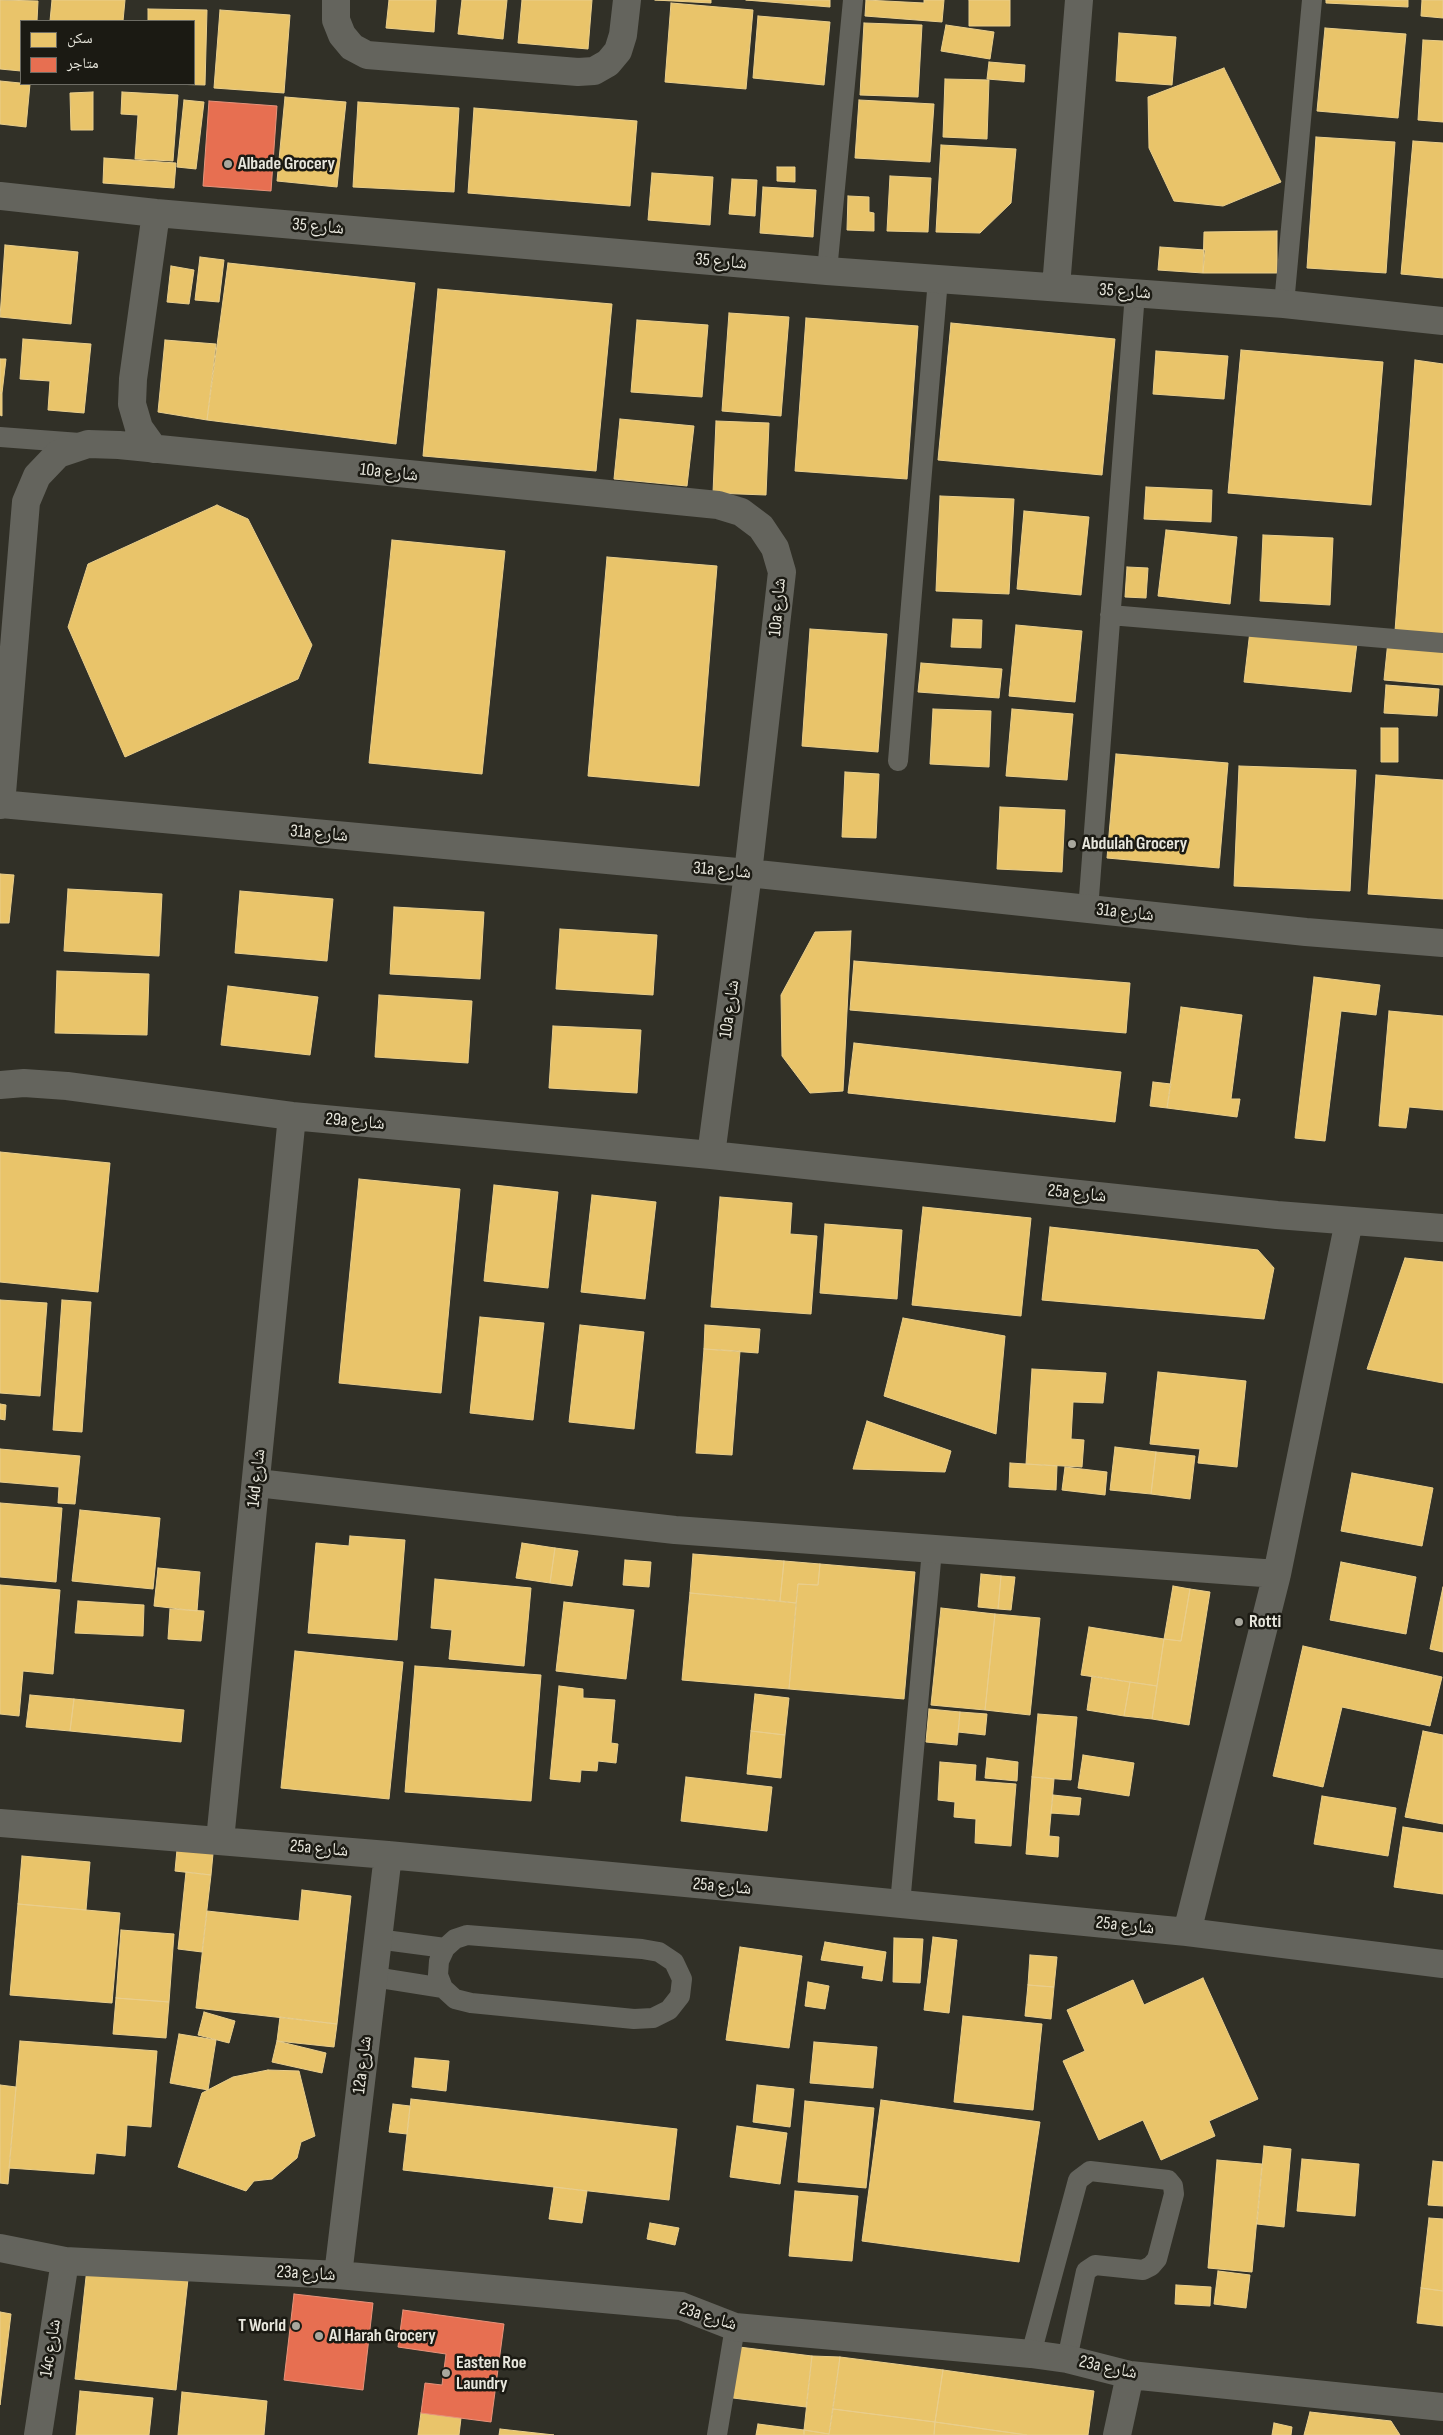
<!DOCTYPE html>
<html>
<head>
<meta charset="utf-8">
<style>
	body { margin:0 }
	#map { position:relative; width:1443px; height:2435px; overflow:hidden; background:#313027; font-family:"Sofia Sans Condensed","Noto Naskh Arabic",sans-serif }
	canvas { display:block }
	.legend { position:absolute; left:20px; top:20px; width:175px; height:65px; box-sizing:border-box; background:#1b1a13; border:1px solid #6d6c64; margin:0; padding:6px 9px; list-style:none; font-size:15px; color:#e8e7dd }
	.legend li { display:flex; align-items:center; gap:10px; height:25px }
	.legend b { width:25px; border:1px solid #6d6c64 }
</style>
</head>
<body>
<div id="map">
<canvas width="1443" height="2435"></canvas>
<ul class="legend">
<li><b style="height:14px;background:#e9c46a"></b>سكن</li>
<li><b style="height:14px;background:#e76f51"></b>متاجر</li>
</ul>
</div>
<script>
const c = document.querySelector('canvas').getContext('2d');
c.lineJoin = 'round';
function paint(path, color) { c.fillStyle = color; c.fill(path, 'evenodd'); }
const toPath = rows => new Path2D(rows.map(r => 'M' + r).join(''));
function strokePath(path, color, width, dash) { c.strokeStyle = color; c.lineWidth = width; c.lineCap = dash ? 'butt' : 'round'; c.setLineDash(dash || []); c.stroke(path); }
function label(font, color, halo, rows, align = 'center') {
  c.font = font + ' "Sofia Sans Condensed","Noto Naskh Arabic",sans-serif'; c.lineWidth = 5; c.setLineDash([]); c.textBaseline = 'middle'; c.strokeStyle = halo; c.fillStyle = color; for (const [text, x, y, turn = 0] of rows) {
    c.save(); c.translate(x, y); c.rotate((+turn || 0) * Math.PI / 180); c.textAlign = isNaN(turn) ? turn : align; if (halo) c.strokeText(text, 0, 0); c.fillText(text, 0, 0); c.restore();
  }
}
const homes = toPath([
	[0,0,38,1,37,21,21,21,21,71,0,69,0,0],
	[52,0,125,0,123,21,50,21,52,0],
	[389,0,436,0,434,32,386,28,389,0],
	[462,0,507,0,503,39,458,34,462,0],
	[522,0,592,0,588,49,518,43,522,0],
	[655,0,711,0,711,3,655,0],
	[746,0,830,0,830,7,746,0],
	[866,0,924,3,924,0,944,0,942,22,865,16,866,0],
	[969,0,1010,0,1010,26,969,26,969,0],
	[1326,0,1408,0,1408,7,1326,3,1326,0],
	[1422,0,1443,0,1443,18,1421,16,1422,0],
	[671,3,753,10,746,89,665,82,671,3],
	[148,9,207,10,205,85,169,84,194,84,194,21,148,21,148,9],
	[220,10,290,15,284,93,214,88,220,10],
	[758,16,830,22,824,85,753,78,758,16],
	[864,23,922,25,918,97,860,95,864,23],
	[946,25,994,32,990,59,941,51,946,25],
	[1325,28,1406,34,1398,118,1317,111,1325,28],
	[1119,33,1176,37,1172,85,1116,81,1119,33],
	[1423,40,1443,41,1443,122,1418,120,1423,40],
	[989,62,1025,65,1024,82,987,79,989,62],
	[1224,68,1281,182,1223,206,1174,201,1149,148,1148,97,1224,68],
	[945,79,989,80,987,139,943,137,945,79],
	[0,81,30,84,26,127,0,124,0,81],
	[93,92,93,130,71,130,70,93,93,92],
	[122,92,178,95,173,161,135,159,138,115,121,114,122,92],
	[285,97,346,102,337,187,277,181,285,97],
	[184,100,204,102,196,169,177,167,184,100],
	[859,100,934,104,930,162,855,158,859,100],
	[358,102,459,108,454,192,353,187,358,102],
	[474,108,637,121,630,206,468,193,474,108],
	[1316,137,1395,142,1386,273,1307,268,1316,137],
	[1413,141,1443,143,1443,278,1401,274,1413,141],
	[941,145,1016,149,1011,203,980,233,936,232,941,145],
	[104,158,176,163,174,188,103,183,104,158],
	[777,167,795,167,795,182,777,181,777,167],
	[652,173,713,177,710,225,648,220,652,173],
	[890,176,931,178,928,232,887,231,890,176],
	[732,179,757,180,755,216,729,214,732,179],
	[763,187,816,190,813,237,760,233,763,187],
	[848,196,869,197,869,212,874,213,874,231,847,230,848,196],
	[1277,231,1277,273,1203,273,1204,232,1277,231],
	[5,245,78,252,71,324,0,317,5,245],
	[1160,247,1205,250,1203,273,1158,270,1160,247],
	[200,257,224,260,219,302,195,300,200,257],
	[228,263,415,283,396,444,207,420,228,263],
	[171,266,194,270,189,304,167,302,171,266],
	[438,289,612,304,596,471,423,456,438,289],
	[729,313,789,317,781,416,722,411,729,313],
	[806,318,918,326,907,479,795,471,806,318],
	[637,320,708,325,702,397,631,392,637,320],
	[951,323,1115,339,1102,475,938,460,951,323],
	[23,339,91,344,84,413,48,410,50,381,20,379,23,339],
	[165,340,216,344,207,420,158,412,165,340],
	[1241,350,1383,362,1371,505,1228,493,1241,350],
	[1156,351,1228,356,1224,399,1153,394,1156,351],
	[0,359,6,359,2,393,0,393,0,359],
	[1415,360,1443,364,1443,635,1395,631,1415,360],
	[0,393,2,393,2,416,0,415,0,393],
	[620,419,694,426,687,486,614,479,620,419],
	[716,421,769,423,766,495,713,493,716,421],
	[1146,487,1212,490,1211,522,1144,519,1146,487],
	[940,496,1014,499,1009,594,936,591,940,496],
	[217,505,248,519,312,645,298,679,125,757,68,627,88,564,217,505],
	[1024,511,1089,517,1081,595,1017,589,1024,511],
	[1166,530,1237,537,1230,604,1158,596,1166,530],
	[1263,535,1333,538,1330,605,1260,601,1263,535],
	[392,540,505,551,482,774,369,763,392,540],
	[607,557,717,566,699,786,588,776,607,557],
	[1127,567,1148,568,1146,598,1125,597,1127,567],
	[953,619,982,620,981,648,951,647,953,619],
	[1016,625,1082,631,1075,702,1009,696,1016,625],
	[810,629,887,634,878,752,802,746,810,629],
	[1250,631,1357,643,1351,692,1244,682,1250,631],
	[1388,641,1443,645,1443,685,1384,680,1388,641],
	[921,663,1002,669,999,698,918,692,921,663],
	[1386,685,1439,689,1437,716,1384,713,1386,685],
	[933,709,991,711,989,767,930,764,933,709],
	[1012,709,1073,714,1067,780,1006,776,1012,709],
	[1381,728,1398,728,1398,762,1381,762,1381,728],
	[1116,754,1228,763,1219,868,1107,858,1116,754],
	[1239,766,1356,770,1350,891,1234,886,1239,766],
	[845,772,879,774,876,838,842,837,845,772],
	[1376,775,1443,780,1443,899,1368,894,1376,775],
	[1000,807,1065,810,1062,872,997,869,1000,807],
	[0,874,14,875,9,923,0,923,0,874],
	[68,889,162,894,159,956,64,951,68,889],
	[240,891,333,899,327,961,235,953,240,891],
	[394,907,484,912,480,979,390,974,394,907],
	[560,929,657,935,653,995,556,989,560,929],
	[851,931,843,1091,810,1093,782,1056,781,995,815,932,851,931],
	[854,961,1130,983,1126,1033,850,1010,854,961],
	[57,971,149,974,147,1035,55,1033,57,971],
	[1314,977,1380,985,1376,1015,1341,1011,1325,1141,1295,1138,1314,977],
	[228,986,318,997,310,1055,221,1045,228,986],
	[379,995,472,1001,468,1063,375,1057,379,995],
	[1181,1007,1242,1015,1231,1099,1240,1099,1237,1117,1167,1108,1181,1007],
	[1389,1011,1443,1016,1443,1110,1409,1107,1406,1128,1379,1126,1389,1011],
	[553,1026,641,1030,637,1093,549,1088,553,1026],
	[854,1043,1121,1072,1115,1122,848,1093,854,1043],
	[1153,1082,1171,1084,1167,1108,1150,1106,1153,1082],
	[0,1152,110,1163,98,1292,0,1282,0,1152],
	[359,1179,460,1189,441,1393,339,1383,359,1179],
	[494,1185,558,1192,548,1288,484,1281,494,1185],
	[592,1195,656,1202,645,1299,581,1292,592,1195],
	[720,1197,792,1203,790,1234,817,1236,811,1314,711,1307,720,1197],
	[923,1207,1031,1218,1021,1316,912,1305,923,1207],
	[825,1224,902,1230,897,1299,820,1293,825,1224],
	[1050,1227,1258,1250,1274,1268,1264,1319,1042,1300,1050,1227],
	[1405,1258,1443,1262,1443,1383,1367,1369,1405,1258],
	[0,1300,47,1303,40,1396,0,1393,0,1300],
	[62,1300,91,1302,82,1432,53,1430,62,1300],
	[480,1317,544,1323,533,1420,470,1413,480,1317],
	[903,1318,1005,1336,996,1434,884,1396,903,1318],
	[580,1325,644,1332,634,1429,569,1422,580,1325],
	[705,1325,760,1329,758,1353,704,1349,705,1325],
	[704,1349,740,1351,732,1455,696,1453,704,1349],
	[1032,1369,1106,1373,1103,1403,1073,1402,1071,1439,1084,1440,1082,1467,1026,1464,1032,1369],
	[1158,1372,1246,1381,1237,1467,1198,1463,1200,1449,1150,1444,1158,1372],
	[0,1404,6,1405,5,1420,0,1419,0,1404],
	[867,1421,951,1451,945,1472,853,1469,867,1421],
	[1115,1447,1156,1452,1151,1494,1110,1490,1115,1447],
	[0,1449,80,1456,75,1504,58,1503,59,1487,0,1482,0,1449],
	[1156,1452,1195,1456,1190,1499,1151,1494,1156,1452],
	[1010,1463,1057,1466,1056,1490,1009,1487,1010,1463],
	[1065,1467,1107,1472,1105,1495,1062,1490,1065,1467],
	[1352,1473,1433,1488,1422,1546,1341,1531,1352,1473],
	[0,1503,62,1508,56,1582,0,1577,0,1503],
	[80,1510,160,1518,153,1589,72,1581,80,1510],
	[350,1536,405,1540,397,1640,308,1633,316,1543,349,1546,350,1536],
	[522,1543,555,1548,550,1583,516,1578,522,1543],
	[555,1548,578,1551,572,1586,550,1583,555,1548],
	[693,1554,784,1561,780,1601,690,1593,693,1554],
	[625,1560,651,1562,649,1587,623,1585,625,1560],
	[784,1561,820,1564,818,1585,798,1584,796,1603,780,1601,784,1561],
	[1341,1562,1416,1577,1406,1634,1330,1620,1341,1562],
	[820,1564,915,1572,904,1699,789,1689,798,1584,818,1585,820,1564],
	[158,1568,200,1572,197,1611,154,1606,158,1568],
	[981,1574,1001,1576,998,1609,978,1607,981,1574],
	[1001,1576,1015,1577,1011,1610,998,1609,1001,1576],
	[435,1579,531,1588,524,1666,449,1659,452,1630,431,1628,435,1579],
	[0,1585,60,1590,53,1674,23,1671,19,1716,0,1714,0,1585],
	[1173,1586,1190,1589,1181,1641,1164,1639,1173,1586],
	[1443,1587,1443,1652,1430,1649,1443,1587],
	[1190,1589,1210,1592,1189,1725,1152,1719,1164,1639,1181,1641,1190,1589],
	[690,1593,796,1603,789,1689,682,1680,690,1593],
	[78,1601,144,1605,143,1636,75,1633,78,1601],
	[564,1602,634,1610,626,1679,556,1671,564,1602],
	[941,1608,995,1614,985,1710,931,1705,941,1608],
	[170,1609,204,1611,201,1641,168,1639,170,1609],
	[995,1614,1040,1618,1030,1715,985,1710,995,1614],
	[1089,1627,1164,1639,1157,1686,1081,1675,1089,1627],
	[1303,1646,1442,1677,1430,1726,1342,1707,1323,1787,1273,1776,1303,1646],
	[295,1651,403,1662,389,1799,281,1788,295,1651],
	[415,1666,541,1675,531,1801,405,1792,415,1666],
	[1092,1676,1130,1682,1124,1716,1087,1710,1092,1676],
	[1130,1682,1157,1686,1152,1719,1124,1716,1130,1682],
	[559,1686,583,1689,583,1698,615,1700,611,1743,618,1744,616,1763,598,1761,597,1771,581,1770,580,1782,550,1779,559,1686],
	[755,1694,789,1698,785,1735,751,1731,755,1694],
	[30,1695,74,1699,70,1731,26,1727,30,1695],
	[74,1699,184,1710,181,1742,70,1731,74,1699],
	[929,1709,960,1712,957,1745,926,1742,929,1709],
	[960,1712,987,1714,985,1735,958,1732,960,1712],
	[1038,1714,1077,1717,1071,1780,1032,1777,1038,1714],
	[751,1731,785,1735,781,1778,747,1774,751,1731],
	[1423,1731,1443,1735,1443,1824,1405,1817,1423,1731],
	[1083,1755,1134,1763,1129,1796,1078,1788,1083,1755],
	[987,1758,1018,1762,1017,1781,985,1778,987,1758],
	[940,1762,976,1765,975,1781,1016,1784,1011,1846,975,1843,976,1819,954,1817,955,1802,938,1800,940,1762],
	[686,1777,772,1787,767,1831,681,1821,686,1777],
	[1032,1777,1054,1779,1049,1836,1059,1837,1058,1857,1026,1854,1032,1777],
	[1053,1795,1081,1798,1079,1815,1051,1813,1053,1795],
	[1322,1796,1396,1808,1388,1856,1314,1844,1322,1796],
	[1403,1827,1443,1833,1443,1894,1394,1887,1403,1827],
	[178,1839,214,1843,211,1875,175,1871,178,1839],
	[22,1856,90,1862,86,1910,18,1904,22,1856],
	[186,1872,211,1875,202,1952,178,1949,186,1872],
	[302,1890,351,1896,337,2024,196,2008,207,1911,299,1921,302,1890],
	[18,1904,120,1913,112,2003,10,1995,18,1904],
	[121,1930,174,1934,169,2002,116,1998,121,1930],
	[933,1937,957,1940,949,2013,924,2010,933,1937],
	[894,1938,923,1939,920,1983,893,1982,894,1938],
	[825,1942,886,1952,882,1981,862,1978,864,1966,821,1960,825,1942],
	[740,1947,802,1956,789,2048,726,2040,740,1947],
	[1030,1955,1057,1957,1054,1987,1028,1985,1030,1955],
	[1203,1978,1258,2099,1209,2121,1215,2136,1161,2160,1143,2120,1099,2140,1063,2061,1085,2051,1067,2010,1133,1980,1144,2005,1203,1978],
	[808,1982,829,1986,825,2009,805,2006,808,1982],
	[1028,1985,1054,1987,1051,2019,1025,2016,1028,1985],
	[116,1998,169,2002,166,2038,113,2034,116,1998],
	[204,2012,235,2021,229,2043,198,2035,204,2012],
	[963,2016,1042,2024,1033,2110,954,2102,963,2016],
	[280,2017,337,2024,334,2047,277,2041,280,2017],
	[179,2034,216,2040,208,2090,170,2083,179,2034],
	[20,2041,157,2051,151,2127,127,2125,125,2156,96,2153,94,2174,9,2168,20,2041],
	[277,2041,326,2053,322,2073,272,2062,277,2041],
	[814,2042,877,2047,873,2088,810,2083,814,2042],
	[415,2058,449,2061,446,2091,412,2087,415,2058],
	[268,2070,299,2071,315,2136,301,2142,297,2158,272,2179,254,2181,246,2191,178,2167,202,2093,233,2077,268,2070],
	[0,2085,16,2087,8,2184,0,2183,0,2085],
	[757,2085,794,2089,790,2127,753,2122,757,2085],
	[411,2099,677,2129,669,2200,403,2170,411,2099],
	[881,2100,1040,2122,1019,2262,862,2241,881,2100],
	[805,2101,874,2108,866,2188,798,2182,805,2101],
	[393,2104,410,2106,407,2134,389,2132,393,2104],
	[737,2126,787,2133,780,2184,730,2177,737,2126],
	[1264,2146,1291,2149,1284,2227,1257,2224,1264,2146],
	[1302,2159,1359,2164,1355,2216,1297,2211,1302,2159],
	[1217,2160,1262,2164,1252,2272,1208,2268,1217,2160],
	[1433,2161,1443,2162,1443,2206,1428,2205,1433,2161],
	[554,2187,587,2191,582,2223,549,2219,554,2187],
	[795,2191,858,2196,852,2261,789,2256,795,2191],
	[1429,2218,1443,2219,1443,2291,1421,2288,1429,2218],
	[650,2223,679,2228,675,2245,647,2239,650,2223],
	[87,2268,188,2279,176,2390,75,2379,87,2268],
	[1218,2271,1250,2275,1246,2308,1214,2304,1218,2271],
	[1176,2285,1211,2287,1210,2306,1175,2304,1176,2285],
	[1421,2288,1443,2291,1443,2326,1417,2323,1421,2288],
	[0,2312,11,2314,0,2405,0,2312],
	[739,2347,812,2356,806,2407,733,2398,739,2347],
	[812,2356,840,2357,829,2434,804,2430,812,2356],
	[840,2357,943,2370,935,2422,833,2409,840,2357],
	[943,2370,1094,2391,1088,2435,1027,2435,935,2422,943,2370],
	[80,2391,153,2398,149,2435,76,2435,80,2391],
	[182,2392,267,2401,264,2435,178,2435,182,2392],
	[833,2409,935,2422,934,2435,829,2435,833,2409],
	[1310,2412,1391,2421,1400,2435,1304,2435,1310,2412],
	[421,2413,461,2418,459,2435,418,2435,421,2413],
	[935,2422,1027,2435,934,2435,935,2422],
	[1274,2423,1292,2427,1291,2435,1272,2435,1274,2423],
	[758,2424,804,2430,804,2435,756,2435,758,2424],
	[500,2429,554,2435,499,2435,500,2429],
	[804,2430,829,2434,829,2435,804,2435,804,2430]
]);
paint(homes, '#e9c46a');
strokePath(homes, '#e9ce8c', 1);
const shops = toPath([
	[209,101,277,106,271,191,203,186,209,101],
	[294,2294,373,2303,363,2390,284,2380,294,2294],
	[403,2310,504,2324,491,2422,421,2413,425,2383,442,2385,446,2354,398,2347,403,2310]
]);
paint(shops, '#e76f51');
strokePath(shops, '#e7937b', 1);
strokePath(toPath([
	[827,271,853,0],
	[1284,304,1312,0],
	[0,437,80,443],
	[1110,615,1443,643],
	[898,761,938,279],
	[1088,910,1135,293],
	[900,1904,932,1550],
	[467,1935,642,1949,659,1952,674,1962,682,1979,680,1996,669,2010,653,2018,634,2019,471,2003,455,1999,443,1988,438,1975,439,1961,445,1948,455,1939,467,1935],
	[377,1939,445,1948],
	[374,1977,443,1988],
	[1031,2354,1078,2180,1090,2171,1168,2180,1173,2186,1174,2194,1157,2259,1151,2266,1143,2270,1095,2265,1086,2271,1067,2359],
	[717,2435,735,2327]
]), '#64645d', 20);
strokePath(toPath([
	[336,0,336,20,342,35,352,47,367,55,578,72,594,71,608,63,618,51,623,35,627,0],
	[0,196,156,213,827,271,1284,304,1443,321],
	[1056,287,1079,0],
	[154,449,139,428,132,404,133,379,156,213],
	[0,804,748,873,1306,932,1443,943],
	[1,805,26,502,37,476,58,454,88,444,119,445,718,505,741,512,761,527,775,548,782,572,748,873,711,1155],
	[0,1085,24,1083,67,1086,292,1116,711,1155,1277,1215,1443,1228],
	[257,1483,675,1530,1277,1574],
	[0,1823,388,1855,728,1887,1187,1932,1443,1964],
	[220,1840,292,1116],
	[1187,1932,1277,1574,1349,1221],
	[0,2248,65,2261,338,2275,681,2306,735,2327,1031,2354,1067,2359,1130,2375,1443,2407],
	[338,2275,388,1855],
	[38,2435,65,2261],
	[1117,2435,1130,2375]
]), '#64645d', 28);
for (const [x, y, r, color] of [
	[228,164,5,"#a8a79d"],
	[1072,844,5,"#a8a79d"],
	[1239,1622,5,"#a8a79d"],
	[296,2326,5,"#a8a79d"],
	[319,2336,5,"#a8a79d"],
	[446,2373,5,"#a8a79d"]
]) { const dot = new Path2D(); dot.arc(x, y, r, 0, 2 * Math.PI); c.fillStyle = color; c.fill(dot); strokePath(dot, '#1b1a13', 2); }
label('bold 18px', '#e8e7dd', '#1b1a13', [
	["Albade Grocery",238,164],
	["Abdulah Grocery",1082,844],
	["Rotti",1249,1622],
	["T World",286,2326,"right"],
	["Al Harah Grocery",329,2336],
	["Easten Roe",456,2363],
	["Laundry",456,2384]
], 'left');
label('18px', '#e8e7dd', '#1b1a13', [
	["شارع 35",318,227,5],
	["شارع 35",721,262,5],
	["شارع 35",1125,292,4],
	["10a شارع",389,473,6],
	["10a شارع",778,607,-85],
	["31a شارع",319,834,5],
	["31a شارع",722,871,5],
	["31a شارع",1125,913,6],
	["10a شارع",730,1009,-82],
	["29a شارع",355,1122,5],
	["25a شارع",1077,1194,6],
	["14d شارع",257,1478,-84],
	["25a شارع",319,1849,5],
	["25a شارع",722,1887,5],
	["25a شارع",1125,1926,6],
	["12a شارع",363,2065,-83],
	["23a شارع",306,2274,3],
	["23a شارع",708,2317,17],
	["14c شارع",51,2348,-81],
	["23a شارع",1108,2368,12]
]);
</script>
</body>
</html>
